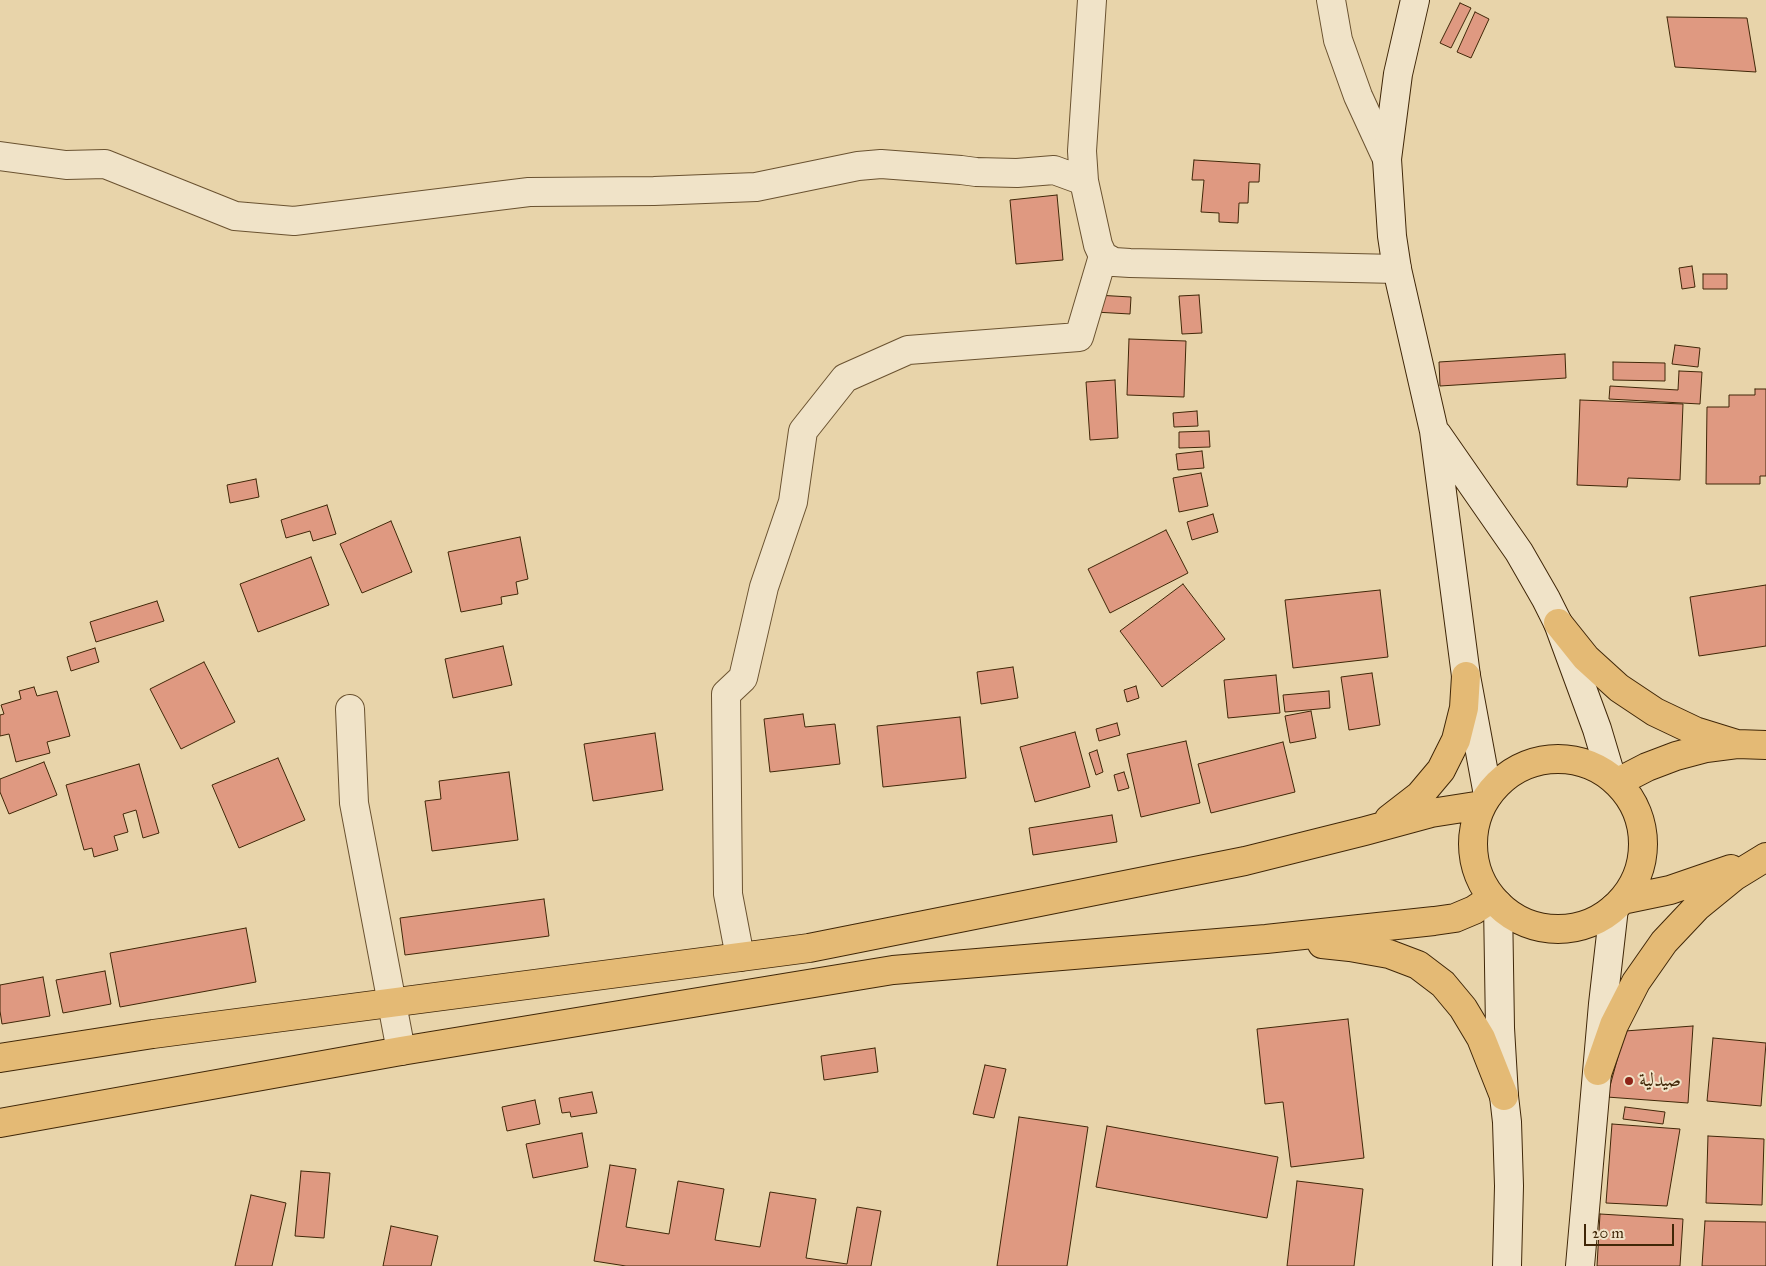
<!DOCTYPE html>
<html>
<head>
<meta charset="utf-8">
<style>
	body { margin:0 }
	#map { position:relative; width:1766px; height:1266px; overflow:hidden; background:#e8d4aa; font-family:"IM FELL Great Primer",serif }
	canvas { display:block }
	.scale { position:absolute; left:1584px; top:1224px; width:90px; height:22px; box-sizing:border-box; border:2px solid #402708; border-top:0; padding-left:6px; font-size:15px; line-height:18px; white-space:nowrap; color:#402708; -webkit-text-stroke:4px #f0e3c8; paint-order:stroke }
</style>
</head>
<body>
<div id="map">
<canvas width="1766" height="1266"></canvas>
<div class="scale">20 m</div>
</div>
<script>
const c = document.querySelector('canvas').getContext('2d');
c.lineJoin = 'round';
function paint(path, color) { c.fillStyle = color; c.fill(path, 'evenodd'); }
const toPath = rows => new Path2D(rows.map(r => 'M' + r).join(''));
function strokePath(path, color, width, dash) { c.strokeStyle = color; c.lineWidth = width; c.lineCap = dash ? 'butt' : 'round'; c.setLineDash(dash || []); c.stroke(path); }
function label(font, color, halo, rows, align = 'center') {
  c.font = font + ' "IM FELL Great Primer",Amiri,serif'; c.lineWidth = 4; c.setLineDash([]); c.textBaseline = 'middle'; c.strokeStyle = halo; c.fillStyle = color; for (const [text, x, y, turn = 0] of rows) {
    c.save(); c.translate(x, y); c.rotate((+turn || 0) * Math.PI / 180); c.textAlign = isNaN(turn) ? turn : align; if (halo) c.strokeText(text, 0, 0); c.fillText(text, 0, 0); c.restore();
  }
}
const building = toPath([
	[1460,3,1471,8,1451,48,1440,43,1460,3],
	[1475,12,1489,19,1471,58,1457,52,1475,12],
	[1667,17,1747,18,1756,72,1675,67,1667,17],
	[1194,160,1260,164,1259,182,1249,182,1248,203,1239,203,1238,223,1219,222,1219,213,1201,212,1204,180,1192,180,1194,160],
	[1057,195,1063,260,1016,264,1010,200,1057,195],
	[1692,266,1695,287,1682,289,1679,268,1692,266],
	[1703,274,1727,274,1727,289,1703,289,1703,274],
	[1096,295,1131,297,1130,314,1095,312,1096,295],
	[1199,295,1202,333,1182,334,1179,296,1199,295],
	[1129,339,1186,341,1184,397,1127,395,1129,339],
	[1675,345,1700,348,1698,367,1672,364,1675,345],
	[1565,354,1566,378,1440,386,1439,362,1565,354],
	[1613,362,1665,363,1665,381,1613,380,1613,362],
	[1679,371,1702,372,1700,404,1609,399,1610,386,1678,390,1679,371],
	[1115,380,1118,438,1090,440,1086,382,1115,380],
	[1755,389,1766,389,1766,476,1760,476,1760,484,1706,484,1707,407,1729,407,1729,395,1755,395,1755,389],
	[1580,400,1683,404,1680,480,1628,478,1627,487,1577,485,1580,400],
	[1197,411,1198,426,1174,427,1173,413,1197,411],
	[1209,431,1210,447,1179,448,1179,432,1209,431],
	[1202,451,1204,468,1178,470,1176,454,1202,451],
	[1201,473,1208,506,1179,512,1173,478,1201,473],
	[256,479,259,497,230,503,227,485,256,479],
	[327,505,336,534,313,541,310,531,286,538,281,520,327,505],
	[1213,514,1218,532,1192,540,1187,522,1213,514],
	[391,521,412,572,362,593,340,544,391,521],
	[1166,530,1188,573,1110,613,1088,569,1166,530],
	[520,537,528,579,516,582,518,594,501,597,502,604,461,612,448,552,520,537],
	[311,557,329,605,258,632,240,584,311,557],
	[1183,584,1225,639,1162,687,1120,631,1183,584],
	[1766,585,1766,646,1699,656,1690,597,1766,585],
	[1380,590,1388,657,1293,668,1285,600,1380,590],
	[157,601,164,621,96,642,90,622,157,601],
	[503,646,512,685,453,698,445,659,503,646],
	[95,648,99,662,71,671,67,657,95,648],
	[204,662,235,722,181,749,150,689,204,662],
	[1013,667,1018,698,981,704,977,672,1013,667],
	[1372,673,1380,725,1349,730,1341,677,1372,673],
	[1276,675,1280,713,1228,718,1224,680,1276,675],
	[1136,686,1139,698,1127,702,1124,690,1136,686],
	[34,687,37,696,57,691,70,736,47,742,50,753,16,762,9,734,0,736,0,715,4,714,1,705,21,699,19,691,34,687],
	[1329,691,1330,708,1285,712,1283,695,1329,691],
	[1311,711,1316,738,1290,743,1285,716,1311,711],
	[803,714,805,727,835,724,840,764,770,772,764,719,803,714],
	[960,717,966,778,883,787,877,726,960,717],
	[1117,723,1120,735,1099,741,1096,729,1117,723],
	[1075,732,1090,787,1035,802,1020,747,1075,732],
	[655,733,663,790,593,801,584,744,655,733],
	[1186,741,1200,803,1141,817,1127,754,1186,741],
	[1283,742,1295,792,1211,813,1198,764,1283,742],
	[1097,750,1103,772,1096,775,1089,753,1097,750],
	[278,758,305,820,239,848,212,785,278,758],
	[44,762,57,795,9,814,0,792,0,779,44,762],
	[139,764,159,833,143,838,136,810,123,814,128,832,114,836,118,850,94,857,92,848,84,850,66,785,139,764],
	[509,772,518,840,432,851,425,801,441,799,439,781,509,772],
	[1124,772,1129,788,1118,791,1114,775,1124,772],
	[1112,815,1117,842,1033,855,1029,828,1112,815],
	[544,899,549,936,405,955,400,918,544,899],
	[246,928,256,982,120,1007,110,953,246,928],
	[105,971,111,1004,63,1013,56,980,105,971],
	[43,977,50,1016,2,1024,0,1011,0,985,43,977],
	[1348,1019,1364,1158,1291,1167,1283,1102,1265,1104,1257,1029,1348,1019],
	[1693,1026,1688,1103,1607,1097,1625,1031,1693,1026],
	[1713,1038,1766,1043,1761,1106,1707,1101,1713,1038],
	[875,1048,878,1072,824,1080,821,1056,875,1048],
	[985,1065,1006,1069,994,1118,973,1114,985,1065],
	[592,1092,597,1113,571,1117,570,1112,562,1113,559,1098,592,1092],
	[535,1100,540,1124,507,1131,502,1107,535,1100],
	[1625,1107,1665,1112,1663,1124,1623,1119,1625,1107],
	[1019,1117,1088,1127,1067,1266,997,1266,1019,1117],
	[1612,1124,1680,1129,1667,1206,1606,1203,1612,1124],
	[1107,1126,1278,1157,1267,1218,1096,1187,1107,1126],
	[582,1133,588,1167,533,1178,526,1144,582,1133],
	[1708,1136,1764,1139,1762,1205,1706,1203,1708,1136],
	[610,1165,636,1169,626,1227,669,1234,678,1181,724,1189,715,1240,760,1247,770,1192,816,1199,806,1258,847,1264,857,1207,881,1211,871,1266,626,1266,594,1261,610,1165],
	[301,1171,330,1173,324,1238,295,1236,301,1171],
	[1297,1181,1363,1189,1354,1266,1287,1266,1297,1181],
	[251,1195,286,1203,272,1266,235,1266,251,1195],
	[1600,1214,1683,1219,1680,1266,1597,1266,1600,1214],
	[1705,1221,1766,1222,1766,1266,1702,1266,1705,1221],
	[391,1226,438,1236,431,1266,383,1266,391,1226]
]);
paint(building, '#df9981');
strokePath(building, '#402708', 1);
const street = toPath([
	[1092,0,1082,151,1084,181,1098,245,1103,256,1114,262,1130,263,1397,269],
	[1331,0,1338,40,1358,96,1387,159],
	[0,156,66,165,105,164,235,216,294,221,529,192,654,191,756,187,858,166,881,164,961,170,976,172,1017,173,1054,170,1084,181],
	[350,709,354,803,401,1051],
	[740,957,728,894,726,694,743,678,764,587,793,502,803,431,845,378,908,350,1079,337,1103,256]
]);
const secondary = toPath([
	[1415,0,1398,74,1387,159,1392,236,1397,269,1434,431,1466,676,1488,795],
	[1437,434,1519,552,1546,599,1558,623,1597,729,1611,776],
	[1498,904,1500,1028,1504,1096,1507,1122,1509,1186,1507,1266],
	[1580,1266,1603,1004,1614,908]
]);
const primary = toPath([
	[1558,623,1586,658,1619,688,1655,712,1695,731,1737,744],
	'1473 844a85 85 0 1 1 170 0a85 85 0 1 1-170 0Z',
	[1618,782,1647,767,1676,756,1706,748,1737,744,1766,745],
	[1389,819,1420,795,1441,770,1456,740,1464,708,1466,676],
	[1622,900,1670,890,1731,869],
	[1322,944,1350,947,1389,954,1418,965,1443,984,1463,1008,1481,1038,1504,1096],
	[0,1058,153,1034,809,948,1245,861,1365,831,1431,813,1482,805],
	[1598,1071,1614,1025,1636,982,1664,942,1697,907,1735,876,1766,857],
	[0,1123,401,1051,893,970,1266,939,1434,921,1455,918,1474,910,1492,898]
]);
strokePath(street, '#6a5230', 30);
strokePath(secondary, '#402708', 30);
strokePath(primary, '#402708', 30);
strokePath(street, '#f0e3c8', 28);
strokePath(secondary, '#f0e3c8', 28);
strokePath(primary, '#e4ba75', 28);
for (const [x, y, r, color] of [
	[1629,1081,5,"#8f2418"]
]) { const dot = new Path2D(); dot.arc(x, y, r, 0, 2 * Math.PI); c.fillStyle = color; c.fill(dot); strokePath(dot, '#f0e3c8', 2); }
label('19px', '#402708', '#f0e3c8', [
	["صيدلية",1639,1081]
], 'left');
</script>
</body>
</html>
